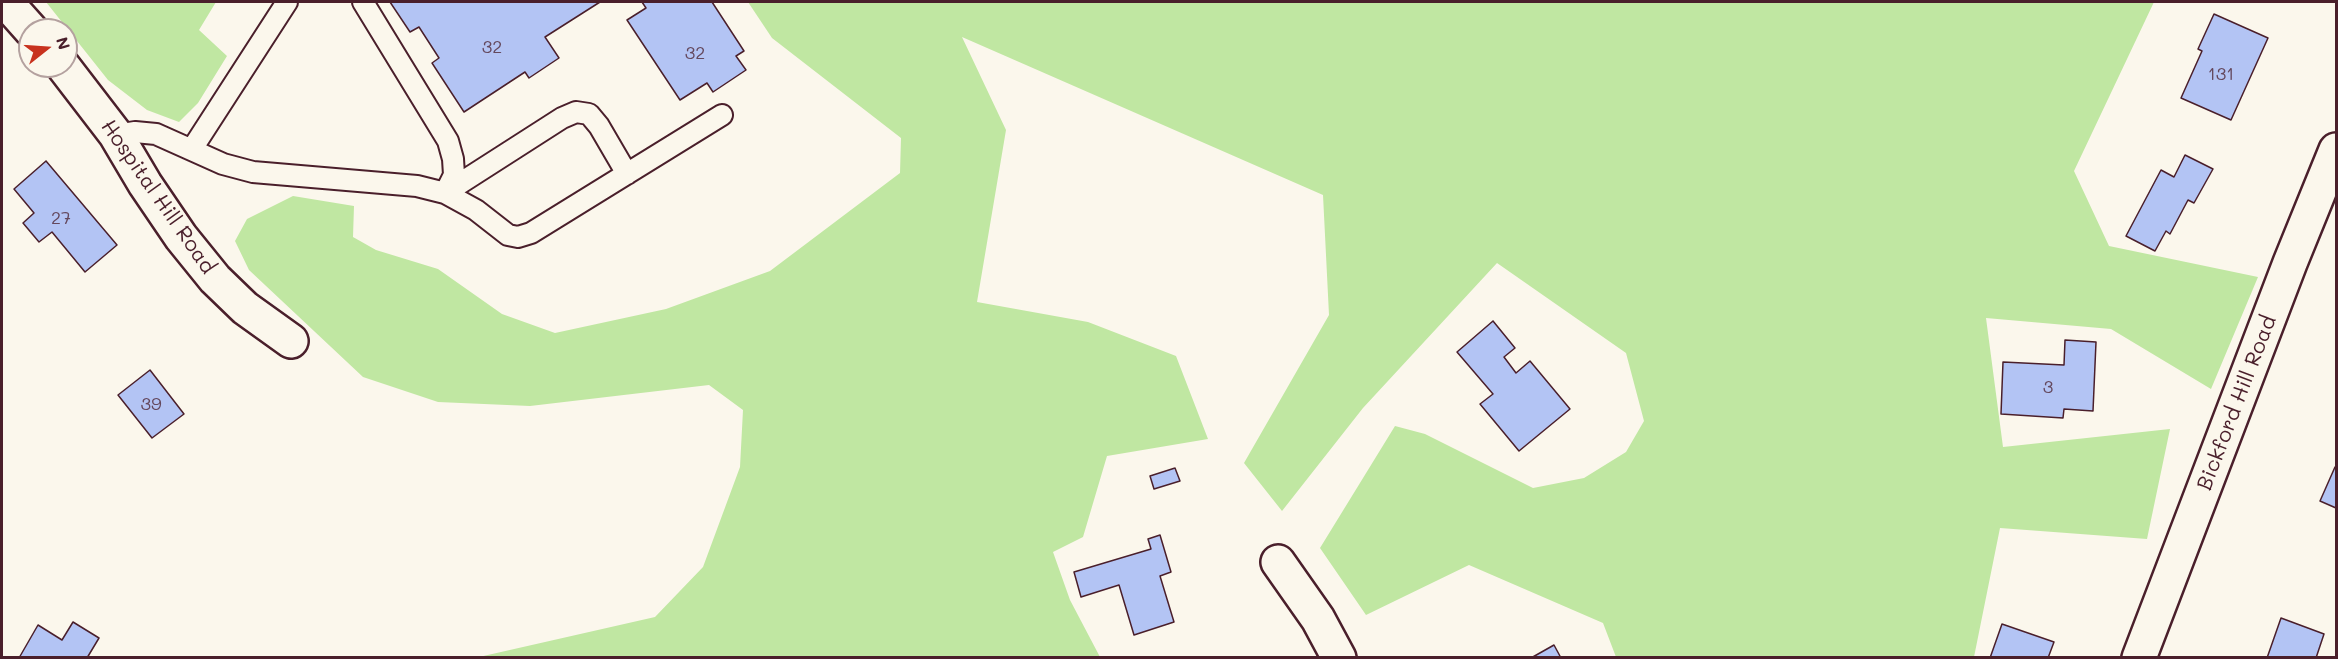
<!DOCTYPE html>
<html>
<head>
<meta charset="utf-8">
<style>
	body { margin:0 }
	#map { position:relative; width:2338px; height:659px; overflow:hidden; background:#fbf7ec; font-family:Mali,sans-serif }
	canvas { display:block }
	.frame { position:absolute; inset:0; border:3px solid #4a1f2b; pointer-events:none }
	.north { position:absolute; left:18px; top:18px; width:60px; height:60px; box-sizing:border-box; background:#fbf7ec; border:2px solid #b4a19f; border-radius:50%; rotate:73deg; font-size:16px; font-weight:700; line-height:24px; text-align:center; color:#4a1f2b }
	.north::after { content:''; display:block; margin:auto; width:21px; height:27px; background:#c8321e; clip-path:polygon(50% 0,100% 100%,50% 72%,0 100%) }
</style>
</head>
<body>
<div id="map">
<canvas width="2338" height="659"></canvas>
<div class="frame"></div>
<div class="north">N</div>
</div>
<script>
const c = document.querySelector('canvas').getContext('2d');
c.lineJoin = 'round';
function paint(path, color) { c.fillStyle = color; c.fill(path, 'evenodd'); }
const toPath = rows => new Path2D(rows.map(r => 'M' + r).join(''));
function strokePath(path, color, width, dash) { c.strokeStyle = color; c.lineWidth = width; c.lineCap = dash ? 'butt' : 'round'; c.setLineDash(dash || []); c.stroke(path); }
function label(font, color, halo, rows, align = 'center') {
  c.font = font + ' Mali,sans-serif'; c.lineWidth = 4.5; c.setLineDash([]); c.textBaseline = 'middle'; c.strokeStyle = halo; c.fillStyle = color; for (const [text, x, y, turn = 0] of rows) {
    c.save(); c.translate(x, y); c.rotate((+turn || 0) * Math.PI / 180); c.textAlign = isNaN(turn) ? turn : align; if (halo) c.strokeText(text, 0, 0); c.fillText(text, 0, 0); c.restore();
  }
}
paint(toPath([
	[46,2,216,2,199,30,227,56,198,103,179,122,147,110,108,80],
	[748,2,2154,2,2074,171,2109,246,2258,277,2211,389,2111,329,1986,318,2003,447,2170,429,2147,539,2000,528,1974,657,1616,657,1603,623,1469,565,1366,615,1320,548,1395,426,1425,434,1533,488,1584,478,1626,452,1644,421,1626,353,1497,263,1363,408,1282,511,1244,463,1329,315,1323,195,962,37,1006,130,977,302,1088,322,1176,356,1208,439,1107,456,1083,537,1053,552,1070,600,1100,657,479,657,655,617,703,567,740,467,743,410,709,385,530,406,438,402,363,377,249,270,235,241,247,219,293,196,354,206,353,237,376,250,438,269,502,314,555,333,666,309,770,271,900,173,901,138,772,38]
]), '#c0e7a2');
const building = toPath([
	[390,2,600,2,545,37,559,58,529,78,525,72,464,112,432,63,439,58,419,27,410,32,390,2],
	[642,2,712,2,744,51,736,56,746,70,713,92,707,83,680,100,627,20,646,8,642,2],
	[2214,14,2268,38,2231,120,2181,98,2202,51,2198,49,2214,14],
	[2185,155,2213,169,2194,203,2188,200,2170,234,2166,231,2155,251,2126,236,2161,170,2174,177,2185,155],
	[46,161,117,245,85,272,52,232,39,242,23,223,34,213,14,189,46,161],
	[1493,321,1515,348,1504,357,1516,373,1530,361,1570,409,1519,451,1480,404,1493,394,1457,352,1493,321],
	[2065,340,2096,342,2093,411,2064,409,2063,418,2001,414,2003,362,2064,365,2065,340],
	[150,370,184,414,152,438,118,395,150,370],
	[2335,467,2336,468,2336,508,2320,501,2335,467],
	[1175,468,1180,481,1154,489,1150,476,1175,468],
	[1160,535,1171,572,1160,576,1174,622,1134,635,1119,585,1081,597,1074,572,1151,549,1148,539,1160,535],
	[2281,618,2324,634,2316,658,2267,658,2281,618],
	[73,622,99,638,87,658,19,658,38,625,62,640,73,622],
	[2002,624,2054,642,2048,658,1990,658,2002,624],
	[1554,645,1561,658,1531,658,1554,645]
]);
paint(building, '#b3c4f4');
strokePath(building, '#4a1f2b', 1.5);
const lane = toPath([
	[363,2,448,141,453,159,454,175,445,193],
	[116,135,135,132,156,134,223,164,253,172,417,186,445,193,476,210,508,235,518,237,531,233,722,115],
	[192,149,287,2],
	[445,193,562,118,576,112,589,114,599,126,627,174]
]);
const street = toPath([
	[6,2,31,30],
	[63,66,116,135,145,184,181,237,215,279,245,308,291,341],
	[1278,562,1318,619,1339,658],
	[2139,658,2290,263,2336,150]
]);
strokePath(lane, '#4a1f2b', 24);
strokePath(street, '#4a1f2b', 38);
strokePath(lane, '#fbf7ec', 20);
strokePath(street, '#fbf7ec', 33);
label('18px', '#64485d', null, [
	["32",492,47],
	["32",695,53],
	["131",2221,74],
	["27",61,218],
	["3",2048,387],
	["39",151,404]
]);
label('21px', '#4a1f2b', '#fbf7ec', [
	["Hospital Hill Road",158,197,55],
	["Bickford Hill Road",2237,403,-69]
]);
</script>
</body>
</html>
